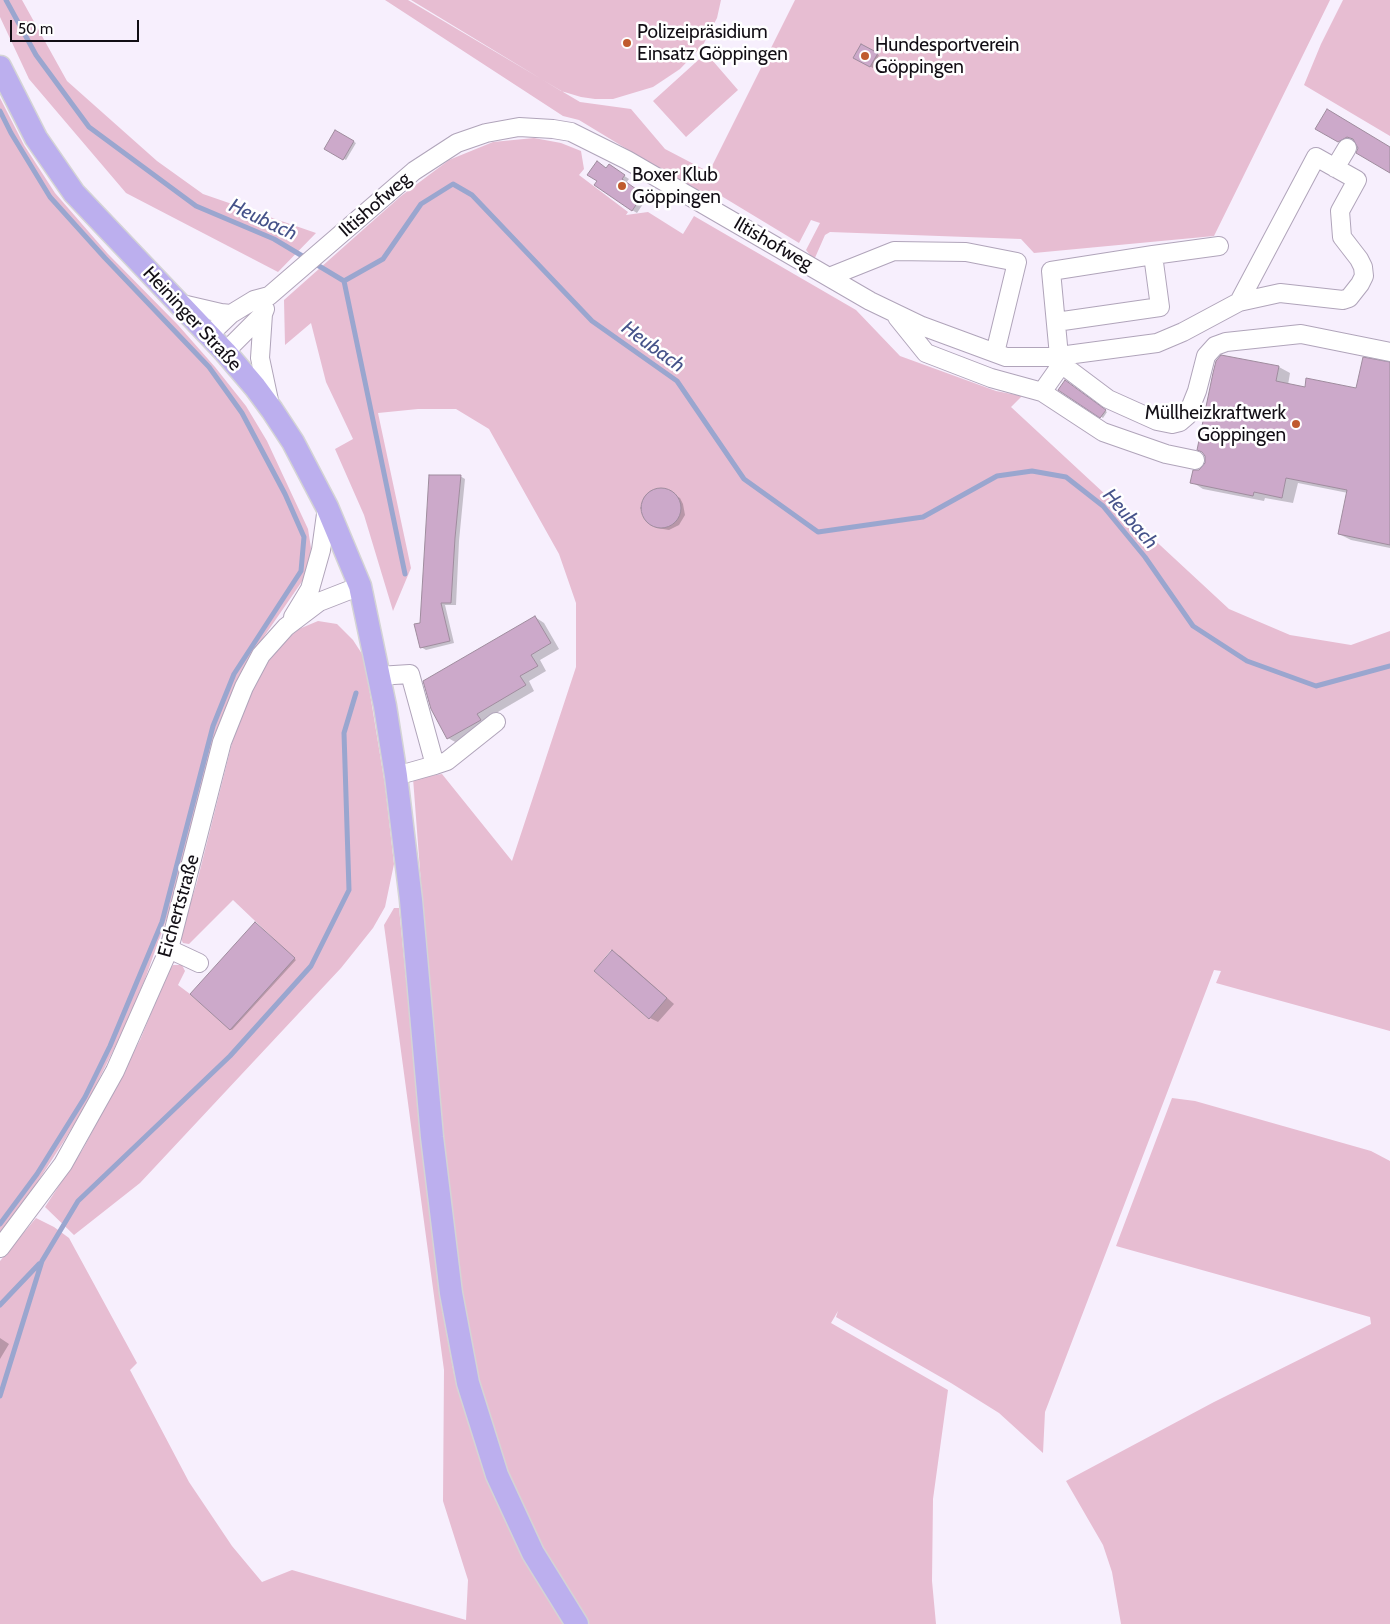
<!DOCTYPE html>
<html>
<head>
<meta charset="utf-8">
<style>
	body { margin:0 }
	#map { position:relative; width:1390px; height:1624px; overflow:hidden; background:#f7effd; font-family:Cabin,sans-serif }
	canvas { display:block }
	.scale { position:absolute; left:10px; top:20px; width:129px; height:22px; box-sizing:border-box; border:2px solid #120e15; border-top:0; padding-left:6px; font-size:15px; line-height:18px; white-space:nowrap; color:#120e15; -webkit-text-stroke:4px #fff; paint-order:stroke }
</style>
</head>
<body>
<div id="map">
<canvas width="1390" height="1624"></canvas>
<div class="scale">50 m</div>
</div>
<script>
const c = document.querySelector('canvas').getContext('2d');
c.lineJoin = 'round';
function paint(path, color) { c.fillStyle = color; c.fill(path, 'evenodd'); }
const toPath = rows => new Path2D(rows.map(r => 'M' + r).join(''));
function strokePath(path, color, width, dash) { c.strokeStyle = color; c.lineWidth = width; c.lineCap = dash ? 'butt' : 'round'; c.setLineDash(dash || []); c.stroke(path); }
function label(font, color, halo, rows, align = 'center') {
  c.font = font + ' Cabin,sans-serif'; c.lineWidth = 5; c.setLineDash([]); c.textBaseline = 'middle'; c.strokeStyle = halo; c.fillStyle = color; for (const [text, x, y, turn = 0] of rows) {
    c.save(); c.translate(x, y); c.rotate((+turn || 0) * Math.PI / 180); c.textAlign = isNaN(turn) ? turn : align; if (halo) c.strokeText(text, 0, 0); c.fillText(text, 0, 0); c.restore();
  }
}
paint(toPath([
	[0,0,22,0,67,81,157,161,203,194,316,233,278,272,126,193,29,79,0,17],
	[385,0,408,0,580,102,631,109,665,149,709,172,795,0,1330,0,1214,236,1034,253,1021,239,830,232,825,235,814,260,806,250,820,223,811,220,799,243,718,194,701,194,579,120,563,116],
	[411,0,721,0,717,18,703,45,680,69,653,87,613,99,595,99,581,97,561,91],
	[1343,0,1390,0,1390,136,1304,85,1321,44],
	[706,53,738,90,686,137,653,101],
	[0,98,24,145,55,193,108,254,178,325,215,367,246,406,267,441,308,529,311,548,310,565,303,580,263,638,238,679,216,732,170,909,145,979,125,1027,88,1101,64,1141,33,1189,0,1232],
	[534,138,561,143,581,151,584,169,579,175,628,212,626,215,648,212,683,234,694,216,856,310,900,356,996,391,1022,396,1011,407,1229,609,1290,635,1351,645,1390,631,1390,1031,1216,983,1221,971,1214,970,1045,1412,1043,1453,999,1413,951,1383,836,1317,838,1311,831,1323,948,1390,933,1499,932,1581,936,1624,589,1624,550,1563,522,1505,494,1440,477,1389,451,1226,423,910,413,778,442,774,512,861,576,667,576,603,559,554,489,429,456,409,418,409,378,413,411,568,393,611,364,515,335,449,353,439,326,382,311,323,285,345,284,300,401,196,449,160,493,142],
	[611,950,612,950,649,1019,594,971],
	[318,621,337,624,353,640,364,657,385,785,394,864,385,907,373,928,341,968,140,1183,74,1235,45,1207,83,1149,140,1040,168,972,173,965,182,965,185,971,178,985,190,994,230,1029,294,958,233,900,189,944,183,943,180,937,197,882,232,743,249,695,261,671,280,645,299,629],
	[394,908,399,908,428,1200,440,1298,454,1374,495,1499,534,1575,568,1624,0,1624,0,1261,36,1218,54,1227,69,1238,137,1363,130,1370,189,1482,232,1546,262,1582,292,1570,466,1620,468,1580,443,1501,444,1370,384,925],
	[1172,1098,1195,1101,1371,1151,1390,1161,1390,1624,1121,1624,1112,1572,1103,1545,1066,1481,1214,1402,1371,1324,1370,1317,1116,1246]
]), '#e7bdd2');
paint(toPath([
	[861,45,879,55,873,68,854,58],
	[1317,128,1390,148,1390,172,1359,148,1356,142,1347,146],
	[335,131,356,143,346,160,325,149],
	[607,169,614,169,629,179,626,183,647,198,637,213,632,210],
	[1222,356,1279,367,1290,373,1288,385,1306,389,1357,390,1390,363,1390,548,1351,540,1339,534,1348,493,1298,483,1293,503,1265,498,1264,501,1203,489,1192,482,1207,463],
	[1065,382,1107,412,1103,418,1060,389],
	[460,476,465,479,459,541,456,605,445,605,454,643,426,650,421,647,421,624],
	[662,490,680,498,683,504,685,515,679,525,669,530,657,528,647,521,644,516,643,503,650,493],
	[535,617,544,623,559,649,540,660,546,671,529,681,534,691,486,719,457,743,448,738],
	[257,925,296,960,232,1030,230,1029],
	[612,952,620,956,674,1004,658,1022,650,1018],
	[0,1338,9,1344,0,1359]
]), '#0003');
strokePath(toPath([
	[6,0,36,55,89,127,196,206,274,239,344,281,383,259,421,204,453,184,472,195,592,321,677,381,744,479,818,532,923,517,997,476,1032,471,1066,477,1103,506,1145,557,1193,626,1247,661,1316,686,1390,666],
	[0,111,11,133,50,197,105,258,209,367,242,413,285,494,304,537,301,571,234,674,213,726,162,922,110,1046,85,1097,37,1174,0,1224],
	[344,281,405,574],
	[0,1305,39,1264],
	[0,1396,42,1261,78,1201,230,1056,311,966,349,890,344,733,356,693]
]), '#9aa6cf', 5);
const building = toPath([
	[861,44,878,53,870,67,853,58,861,44],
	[1327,109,1390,147,1390,173,1356,153,1358,148,1353,139,1347,137,1338,142,1315,129,1327,109],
	[335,130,354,141,343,160,324,149,335,130],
	[597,161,606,168,609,164,625,175,622,179,643,194,632,211,594,185,597,181,587,175,597,161],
	[1221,355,1279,366,1276,381,1305,387,1306,378,1356,388,1363,357,1390,362,1390,545,1338,534,1347,490,1286,478,1282,498,1254,492,1253,496,1190,483,1193,470,1199,470,1205,463,1205,456,1202,452,1197,450,1213,373,1216,361,1221,355],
	[1065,380,1106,410,1100,418,1058,390,1065,380],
	[429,475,461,475,455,538,451,603,441,603,450,641,420,648,414,624,420,623,429,475],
	'641 508a20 20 0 1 1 40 0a20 20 0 1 1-40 0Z',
	[535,616,551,643,531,655,538,666,520,676,526,685,477,714,481,720,447,739,431,709,423,681,535,616],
	[255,922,295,958,230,1030,190,994,255,922],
	[612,950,667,998,649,1019,594,971,612,950]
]);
paint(building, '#cca9ca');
strokePath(building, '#9f8c9e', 1);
const minor = toPath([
	[1335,168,1347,148],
	[1153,255,1219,246],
	[829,277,894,251,966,252,1017,262,995,353],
	[178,303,221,313,231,314],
	[263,314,260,358,270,405],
	[897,317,926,353,991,378,1042,392,1061,365],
	[1056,322,1160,307,1153,255,1051,271,1059,356],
	[209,335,231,314,254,300,269,296,414,171,457,143,486,133,519,127,553,129,571,132,627,160,870,301,922,326,1006,357,1052,357,1157,343,1183,332,1239,302,1280,293,1343,300,1349,298,1360,284,1364,276,1363,267,1359,259,1342,237,1340,211,1357,180,1316,157,1239,302],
	[225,352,263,314,265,309],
	[1052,357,1108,399,1157,421,1172,424,1180,422,1187,416,1197,391,1206,356,1215,346,1226,342,1301,334,1390,352],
	[1042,392,1103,432,1166,454,1195,460],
	[293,617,310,589,321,550,327,507],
	[378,676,410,674,435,765,396,776],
	[435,765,447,761,496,722],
	[169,949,199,963],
	[0,1248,63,1164,115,1071,169,949,222,742,244,687,261,655,286,627,319,602,360,586]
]);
const major = toPath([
	[0,67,36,138,74,193,225,352,255,387,272,410,293,442,327,507,360,586,385,706,396,776,411,900,432,1137,451,1293,468,1383,497,1475,533,1553,577,1624]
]);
strokePath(minor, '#b0a4ba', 20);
strokePath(major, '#d4d4d5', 25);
strokePath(minor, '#fff', 18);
strokePath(major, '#bcafee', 22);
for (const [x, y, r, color] of [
	[627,43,5,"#c05a2e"],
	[865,56,5,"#c05a2e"],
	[622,186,5,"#c05a2e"],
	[1296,424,5,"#c05a2e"]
]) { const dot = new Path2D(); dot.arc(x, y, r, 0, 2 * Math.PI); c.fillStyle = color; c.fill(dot); strokePath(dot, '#fff', 2); }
label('19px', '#120e15', '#fff', [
	["Polizeipräsidium",637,32],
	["Einsatz Göppingen",637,54],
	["Hundesportverein",875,45],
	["Göppingen",875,67],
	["Boxer Klub",632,175],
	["Göppingen",632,197],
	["Müllheizkraftwerk",1286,413,"right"],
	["Göppingen",1286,435,"right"]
], 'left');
label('19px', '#120e15', '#fff', [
	["Iltishofweg",375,205,-41],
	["Iltishofweg",773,244,30],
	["Heininger Straße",192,319,47],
	["Eichertstraße",179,906,-74]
]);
label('italic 20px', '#46538a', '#fff', [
	["Heubach",263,220,25],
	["Heubach",653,347,36],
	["Heubach",1130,519,49]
]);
</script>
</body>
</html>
